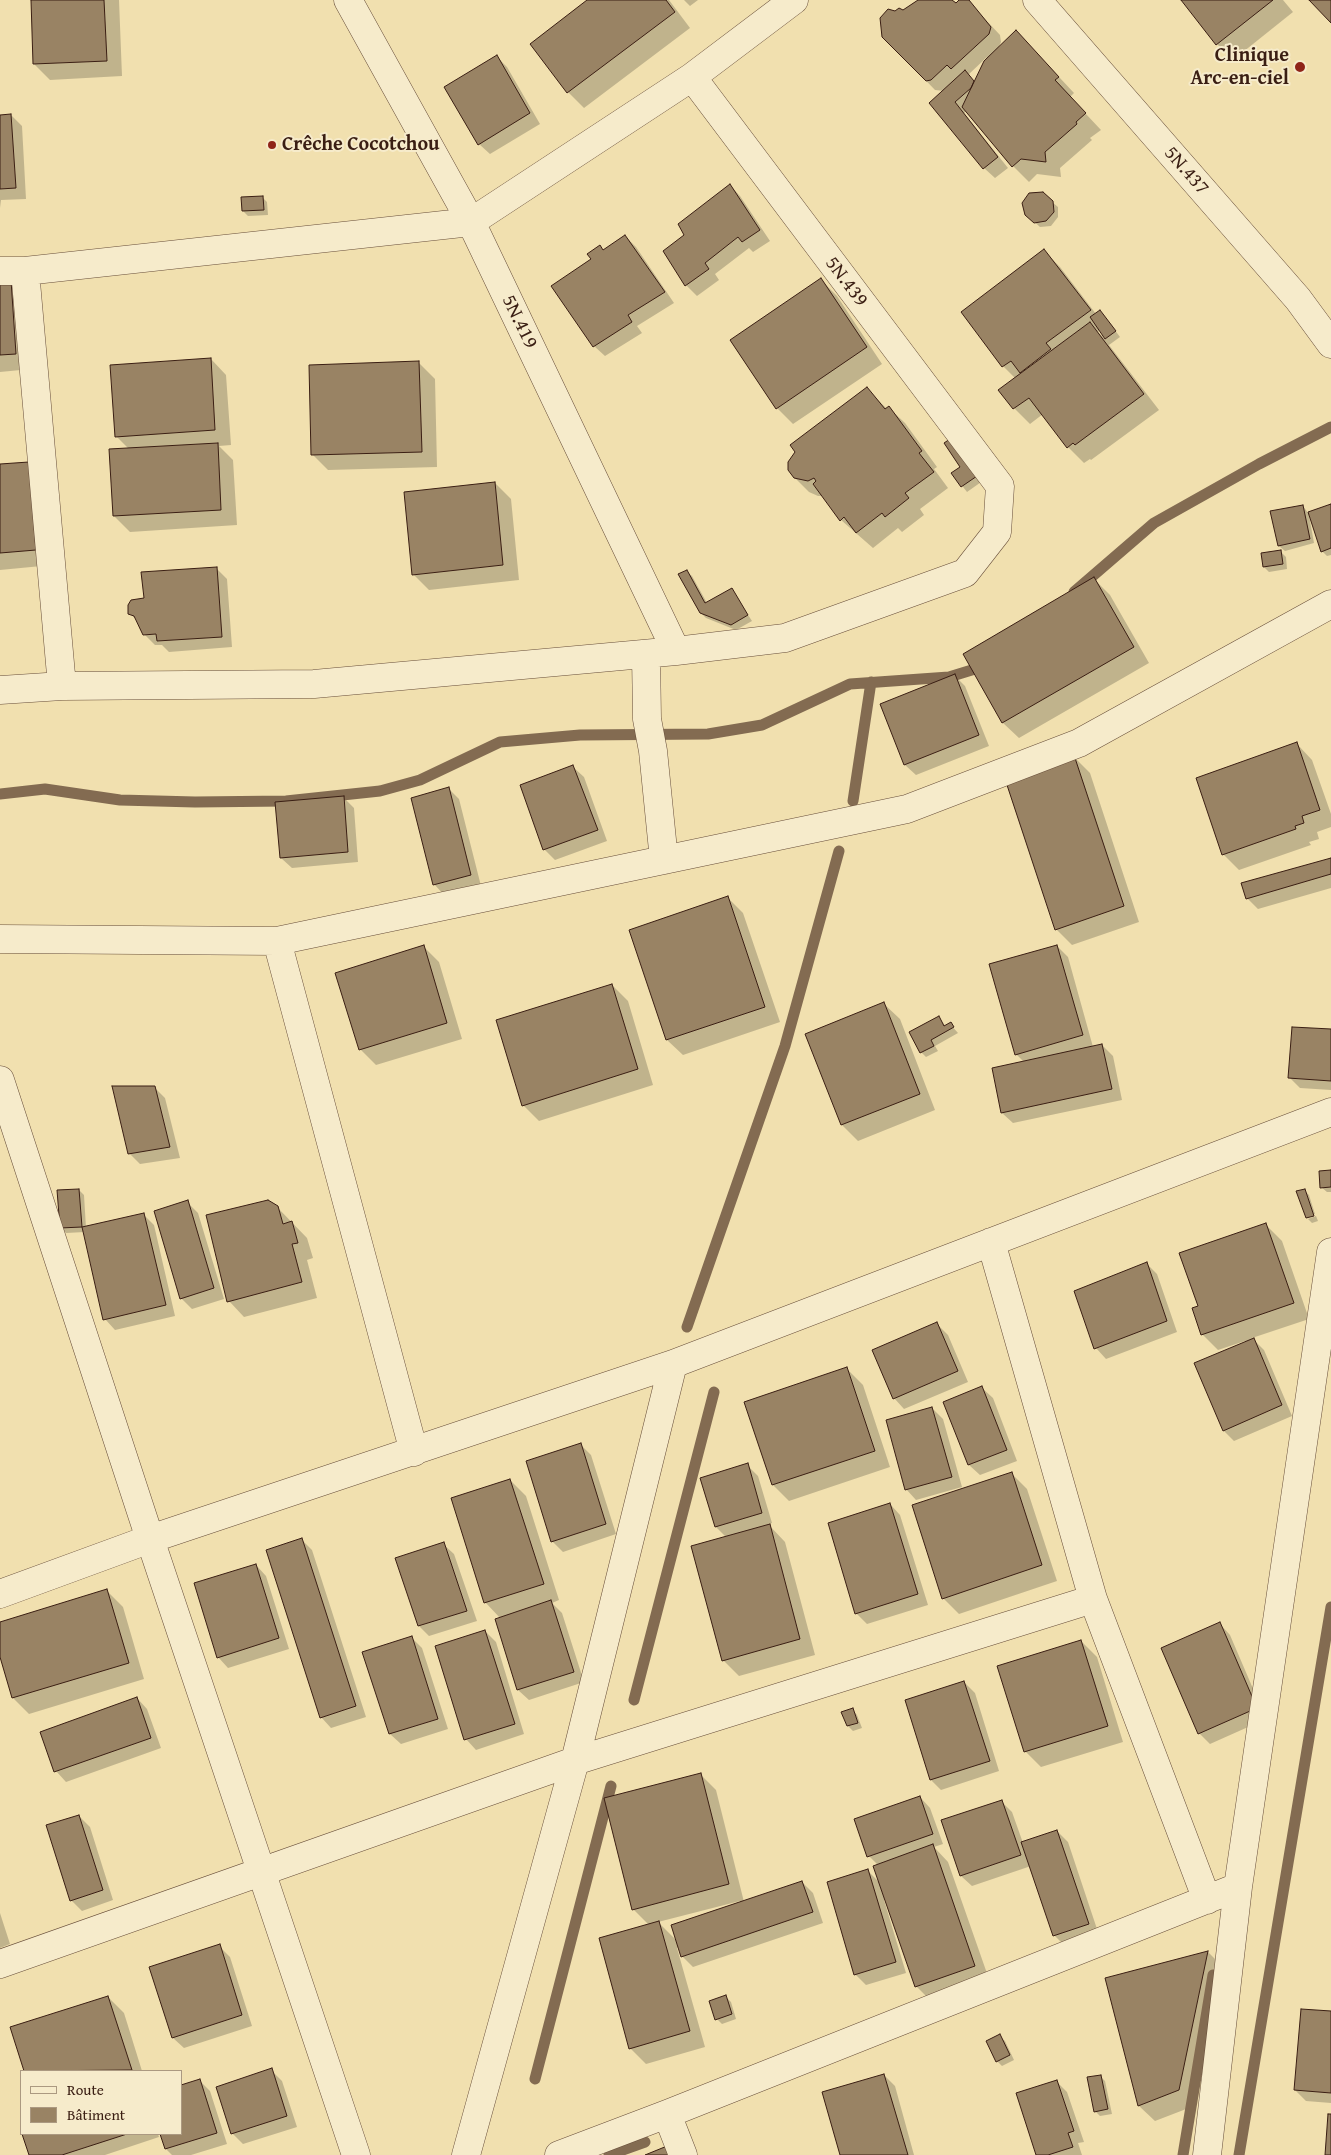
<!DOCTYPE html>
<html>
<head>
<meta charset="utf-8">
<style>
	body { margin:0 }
	#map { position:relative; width:1331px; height:2155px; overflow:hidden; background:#f1e0af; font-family:"Gentium Book Plus",serif }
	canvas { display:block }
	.legend { position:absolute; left:20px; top:2070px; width:162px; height:65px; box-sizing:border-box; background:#f6ebcb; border:1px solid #ab9981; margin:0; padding:6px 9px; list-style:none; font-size:15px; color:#3a1e13 }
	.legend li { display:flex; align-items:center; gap:10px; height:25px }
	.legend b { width:25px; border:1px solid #ab9981 }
</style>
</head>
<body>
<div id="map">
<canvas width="1331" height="2155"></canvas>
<ul class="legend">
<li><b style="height:6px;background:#f6ebcb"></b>Route</li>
<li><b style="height:14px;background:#998364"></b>Bâtiment</li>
</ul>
</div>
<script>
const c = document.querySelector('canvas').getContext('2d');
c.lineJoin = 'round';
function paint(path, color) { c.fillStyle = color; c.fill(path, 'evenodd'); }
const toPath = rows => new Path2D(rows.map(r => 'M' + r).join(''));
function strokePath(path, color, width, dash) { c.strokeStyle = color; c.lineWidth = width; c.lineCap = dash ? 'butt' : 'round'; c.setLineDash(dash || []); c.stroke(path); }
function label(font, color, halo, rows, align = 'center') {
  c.font = font + ' "Gentium Book Plus",serif'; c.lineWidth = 4; c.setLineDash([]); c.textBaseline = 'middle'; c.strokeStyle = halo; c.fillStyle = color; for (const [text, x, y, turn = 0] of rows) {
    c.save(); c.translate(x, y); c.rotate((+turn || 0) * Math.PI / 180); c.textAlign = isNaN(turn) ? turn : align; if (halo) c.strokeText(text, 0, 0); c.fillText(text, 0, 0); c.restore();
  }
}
paint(toPath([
	[32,0,119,0,122,76,50,80,34,64],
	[589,0,669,0,690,28,584,108,568,92,532,44],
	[684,0,698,0,690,6],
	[922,0,956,5,961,0,967,0,1000,35,1001,42,998,49,1032,48,1074,93,1070,97,1101,130,1090,138,1092,140,1060,168,1061,177,1037,174,1029,182,1013,166,967,111,964,113,1008,168,995,178,984,168,944,91,935,90,883,36,896,12,903,11,913,3],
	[987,57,975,82,968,75],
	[1182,0,1283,0,1293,12,1233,60,1217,44],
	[496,56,507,67,540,124,490,154,479,144],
	[11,115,22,126,26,199,1,200,0,208,0,116],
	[730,185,740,196,770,241,753,252,749,248,715,274,719,280,697,296,686,285,665,251,686,235],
	[262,197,267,202,268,215,248,216,243,211],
	[1052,202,1058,207,1058,217,1051,226,1040,227,1026,214],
	[625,236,636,247,674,303,637,326,642,333,605,356,594,346,604,251],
	[1044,251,1060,267,1096,314,1105,317,1120,337,1109,345,1159,410,1091,460,1090,459,1084,463,1068,447,1043,414,1030,424,1014,408,1016,379,1003,366],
	[1100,330,1106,338,1105,339,1098,332],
	[821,280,837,296,882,364,793,424,777,408,732,340],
	[10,281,26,297,31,369,0,372,0,282],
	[211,359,226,375,231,445,219,446,233,460,237,525,130,532,114,516,129,449,116,436],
	[419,363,435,379,437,467,328,470,312,454],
	[867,389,887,409,889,408,905,423,937,467,934,469,948,488,920,509,924,515,902,532,898,528,873,548,841,520,824,496,818,496,809,492,792,475],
	[0,465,52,565,0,570],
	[962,467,984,480,967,492,953,474],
	[495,483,511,499,519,580,429,590,413,574],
	[1331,505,1331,555,1327,556,1322,551,1310,514,1309,515,1314,543,1285,551,1279,546,1303,506,1308,513],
	[1281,552,1286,557,1287,569,1269,572,1264,567],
	[216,568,227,579,232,647,169,652,162,645,155,645,144,634,137,621,130,613,145,599],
	[686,571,692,576,707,603,731,589,752,621,736,630,706,618,701,613],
	[1094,579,1110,595,1149,663,1019,738,1003,723,964,654],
	[954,675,965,686,989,746,916,775,905,765,882,705],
	[1297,744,1312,760,1331,814,1331,827,1317,832,1319,839,1309,842,1311,845,1239,870,1223,854],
	[1074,757,1090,773,1139,922,1072,945,1056,929],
	[573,767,584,777,607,841,555,860,544,849],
	[449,789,459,799,481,886,444,895,434,884],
	[343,797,354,808,358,862,292,868,281,858],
	[1331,859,1331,888,1258,909,1247,898],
	[727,897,743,913,780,1022,683,1055,667,1040,631,930],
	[1057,946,1068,957,1093,1047,1102,1045,1113,1056,1122,1100,1013,1123,1002,1113,993,1069,1024,1062,1016,1054],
	[424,947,439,962,462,1039,376,1065,360,1049],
	[612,985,628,1001,653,1085,539,1121,523,1105],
	[884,1004,900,1019,935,1110,858,1141,842,1125,807,1034],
	[939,1017,946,1027,950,1024,958,1033,935,1046,938,1051,926,1057,921,1052],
	[1331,1031,1331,1090,1300,1088,1289,1077],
	[154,1087,165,1098,180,1158,140,1164,129,1153],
	[1331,1171,1331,1192,1327,1192,1321,1187],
	[79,1190,84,1195,86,1228,143,1214,154,1225,175,1316,115,1330,105,1319,85,1232,66,1233,61,1228],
	[1304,1190,1309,1195,1315,1214,1308,1216,1308,1219],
	[187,1202,198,1213,224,1299,192,1309,181,1298],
	[277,1207,307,1238,313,1258,307,1260,317,1298,244,1317,229,1301],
	[1316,1216,1318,1221,1312,1223,1308,1219],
	[1266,1225,1282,1241,1309,1319,1252,1338,1264,1350,1292,1416,1234,1441,1224,1431,1246,1343,1245,1341,1218,1350,1202,1334,1199,1307],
	[1147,1264,1157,1274,1177,1332,1106,1359,1096,1348],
	[937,1324,948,1335,968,1382,904,1409,894,1398],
	[847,1369,863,1385,890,1467,789,1501,773,1485,746,1403],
	[982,1388,993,1398,1017,1461,980,1475,969,1465,945,1403],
	[932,1408,943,1419,962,1487,916,1500,906,1489],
	[580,1444,591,1455,616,1534,563,1552,552,1541],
	[747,1465,758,1476,772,1523,768,1524,785,1542,815,1655,739,1676,723,1660,727,1538,716,1527],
	[1011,1473,1027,1489,1057,1581,959,1614,943,1598],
	[510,1480,526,1496,559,1600,552,1603,562,1613,584,1682,529,1700,518,1690,496,1620,501,1619,485,1602],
	[890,1504,900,1515,928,1605,867,1624,856,1613],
	[302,1540,312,1550,366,1717,331,1728,321,1717],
	[443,1544,454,1554,477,1621,429,1636,419,1626],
	[256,1565,266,1576,289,1649,228,1668,218,1657],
	[107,1591,123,1607,144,1679,29,1714,13,1698,0,1653,0,1624],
	[1220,1624,1230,1635,1266,1719,1210,1744,1199,1733],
	[485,1631,496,1642,524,1734,476,1750,466,1739],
	[411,1637,422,1648,448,1729,401,1744,390,1734],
	[1081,1641,1097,1657,1123,1742,1041,1767,1026,1752,999,1667],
	[964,1682,975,1693,999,1771,941,1790,931,1780],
	[137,1698,147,1709,161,1748,66,1782,56,1771],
	[852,1709,857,1715,862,1728,853,1731,848,1726],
	[700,1774,716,1790,744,1902,802,1882,813,1893,823,1923,693,1967,682,1956,679,1947,677,1948,705,2047,646,2064,630,2048,649,1925,633,1909],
	[740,1901,740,1903,677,1941,658,1922],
	[920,1797,930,1808,943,1844,934,1847,948,1862,990,1982,932,2002,916,1986,886,1899,884,1900,906,1973,866,1985,855,1974,868,1871,881,1884,878,1865,869,1856],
	[1001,1801,1012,1812,1023,1843,1057,1831,1068,1842,1099,1935,1065,1946,1055,1936,1031,1866,972,1886,961,1876],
	[79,1816,90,1827,113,1900,82,1911,71,1900],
	[0,1913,10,1944,0,1948],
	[219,1946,230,1957,252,2026,184,2048,173,2038,151,1968],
	[1208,1952,1224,1968,1194,2106,1155,2121,1139,2106,1106,1979],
	[108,1997,124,2013,142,2071,25,2071,12,2028],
	[726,1997,731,2002,736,2019,722,2024,717,2019],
	[1331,2013,1331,2103,1306,2101,1295,2090],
	[999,2036,1005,2041,1014,2060,1002,2066,997,2061],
	[271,2070,282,2081,297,2127,243,2144,232,2133],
	[884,2075,895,2086,914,2155,841,2155],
	[1100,2076,1105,2081,1112,2114,1100,2116,1095,2111],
	[200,2081,210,2091,227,2144,191,2155,172,2155,166,2149,161,2134,181,2134],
	[1057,2082,1067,2092,1084,2142,1078,2143,1082,2155,1038,2155],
	[23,2134,158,2134,159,2137,105,2155,30,2155]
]), '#0003');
strokePath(toPath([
	[1074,592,1154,523,1259,464,1331,427],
	[0,794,45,789,120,800,195,802,286,801,380,791,420,780,500,742,580,735,708,734,762,725,850,684,949,677,975,669,986,663],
	[853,801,871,682],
	[687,1327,785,1046,839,851],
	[634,1700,714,1392],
	[535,2079,611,1786],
	[609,2155,645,2142],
	[1183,2155,1213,1975],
	[1239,2155,1331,1607]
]), '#836b51', 11);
const building = toPath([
	[31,0,104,0,107,61,33,64,31,0],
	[587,0,666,0,675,12,567,93,530,44,587,0],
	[918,0,952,0,956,3,959,0,969,0,991,27,989,34,951,69,947,65,931,80,926,81,882,37,880,18,888,9,895,11,899,8,903,10,918,0],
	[1181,0,1273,0,1216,45,1181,0],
	[1309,0,1331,0,1331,23,1309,0],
	[1016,30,1059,77,1055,80,1086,113,1076,122,1077,124,1045,152,1046,162,1021,159,1012,167,962,107,984,61,1016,30],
	[497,55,530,113,478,145,444,87,497,55],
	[965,70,974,81,971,88,955,102,998,157,983,169,929,103,965,70],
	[11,114,16,188,0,189,0,115,11,114],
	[730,184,760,230,742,242,738,237,705,263,709,269,685,286,663,251,684,235,678,224,730,184],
	[1043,192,1053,201,1054,212,1046,221,1034,223,1025,215,1022,203,1029,193,1043,192],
	[263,196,264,210,242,211,241,197,263,196],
	[625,235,665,292,628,315,632,322,593,347,551,286,591,259,587,254,600,245,603,250,625,235],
	[1044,249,1091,310,1046,343,1051,349,1020,373,1011,361,1002,367,961,312,1044,249],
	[821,278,867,347,776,409,730,340,821,278],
	[11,280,16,354,0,355,0,281,11,280],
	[1100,310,1116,331,1105,339,1090,317,1100,310],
	[1090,322,1144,394,1075,445,1073,443,1067,448,1029,398,1013,409,998,390,1090,322],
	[211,358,215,430,115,437,110,365,211,358],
	[419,361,422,452,311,455,309,365,419,361],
	[867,387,885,409,889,406,922,451,919,453,934,472,905,493,909,498,885,517,882,513,856,533,844,517,840,521,813,484,816,481,814,478,808,481,794,478,788,470,788,462,795,452,790,445,867,387],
	[953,437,980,474,961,487,951,473,960,467,944,443,953,437],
	[218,443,221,510,113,516,109,449,218,443],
	[29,462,36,550,0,553,0,464,29,462],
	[495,482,503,565,412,575,404,492,495,482],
	[1331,504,1331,548,1321,552,1308,512,1331,504],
	[1303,505,1310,539,1278,546,1270,511,1303,505],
	[1281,550,1283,564,1263,567,1261,553,1281,550],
	[217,567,222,637,157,641,156,634,143,635,134,616,128,614,128,605,131,600,144,598,141,572,217,567],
	[687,570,705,603,732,588,748,615,731,625,700,613,678,574,687,570],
	[1094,577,1134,647,1002,723,963,654,1094,577],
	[955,674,979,735,904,765,880,704,955,674],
	[1297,742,1320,810,1302,816,1304,823,1295,826,1296,829,1222,855,1196,778,1297,742],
	[1074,755,1124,906,1055,930,1005,779,1074,755],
	[573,765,598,830,543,850,520,785,573,765],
	[449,787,471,875,433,885,411,798,449,787],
	[344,796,348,852,280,858,275,802,344,796],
	[1331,858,1331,874,1246,899,1241,883,1331,858],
	[728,896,765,1007,666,1040,629,930,728,896],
	[424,945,447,1023,359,1050,335,973,424,945],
	[1057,945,1083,1035,1015,1055,989,964,1057,945],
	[612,984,638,1069,522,1106,496,1020,612,984],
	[884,1002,920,1094,841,1125,805,1034,884,1002],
	[939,1016,944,1026,951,1022,954,1027,931,1040,934,1046,920,1053,909,1032,939,1016],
	[1292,1027,1331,1029,1331,1081,1288,1078,1292,1027],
	[1102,1044,1112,1089,1001,1113,992,1068,1102,1044],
	[112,1086,155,1086,170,1147,128,1154,112,1086],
	[1331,1170,1331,1187,1320,1188,1319,1171,1331,1170],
	[79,1189,82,1227,60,1228,57,1190,79,1189],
	[1305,1189,1314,1216,1306,1218,1296,1191,1305,1189],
	[188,1200,214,1288,180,1299,154,1211,188,1200],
	[268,1200,278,1206,283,1224,292,1221,298,1243,292,1244,302,1282,227,1302,206,1215,268,1200],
	[144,1213,166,1305,103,1320,82,1227,144,1213],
	[1266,1223,1294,1303,1201,1335,1192,1308,1198,1306,1179,1253,1266,1223],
	[1147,1262,1167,1321,1094,1349,1074,1291,1147,1262],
	[937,1322,958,1371,893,1399,872,1350,937,1322],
	[1254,1338,1282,1405,1223,1431,1194,1363,1254,1338],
	[847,1367,875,1451,772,1485,744,1402,847,1367],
	[982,1386,1007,1450,968,1465,943,1402,982,1386],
	[932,1407,952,1477,905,1490,886,1420,932,1407],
	[581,1443,606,1524,551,1542,526,1461,581,1443],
	[748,1463,762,1513,715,1527,700,1478,748,1463],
	[1012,1472,1042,1565,942,1599,912,1505,1012,1472],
	[510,1479,544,1584,484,1603,451,1498,510,1479],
	[890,1503,918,1594,855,1614,828,1523,890,1503],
	[770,1524,800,1639,722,1661,691,1546,770,1524],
	[302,1538,356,1706,320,1718,266,1550,302,1538],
	[444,1542,467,1611,418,1626,395,1558,444,1542],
	[256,1564,279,1638,217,1658,194,1583,256,1564],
	[107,1589,129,1663,12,1698,0,1657,0,1622,107,1589],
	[551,1600,574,1672,517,1690,495,1619,551,1600],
	[1220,1622,1257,1708,1198,1734,1161,1648,1220,1622],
	[485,1630,515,1724,464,1740,435,1646,485,1630],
	[412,1636,438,1719,389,1734,362,1652,412,1636],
	[1081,1640,1108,1726,1024,1752,997,1666,1081,1640],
	[964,1681,990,1761,930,1780,905,1700,964,1681],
	[137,1697,151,1738,54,1772,40,1732,137,1697],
	[853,1708,858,1723,847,1726,841,1712,853,1708],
	[701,1773,729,1884,632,1910,604,1798,701,1773],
	[920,1796,933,1834,867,1857,854,1819,920,1796],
	[1002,1800,1021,1855,960,1876,941,1820,1002,1800],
	[79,1815,103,1890,70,1901,46,1825,79,1815],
	[1057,1830,1089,1924,1053,1936,1021,1842,1057,1830],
	[933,1844,975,1966,915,1987,873,1866,933,1844],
	[868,1869,896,1962,854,1975,827,1882,868,1869],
	[802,1881,813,1912,681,1957,671,1925,802,1881],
	[659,1921,690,2031,629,2049,599,1938,659,1921],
	[220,1944,242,2015,172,2038,149,1967,220,1944],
	[1208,1951,1179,2090,1138,2106,1105,1978,1208,1951],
	[726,1995,732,2014,715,2020,709,2001,726,1995],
	[108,1996,132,2070,24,2071,10,2027,108,1996],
	[1301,2009,1331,2011,1331,2093,1294,2090,1301,2009],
	[1000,2034,1010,2055,996,2062,986,2041,1000,2034],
	[272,2068,287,2116,231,2134,216,2087,272,2068],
	[884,2074,908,2155,840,2155,822,2092,884,2074],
	[1101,2075,1108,2109,1094,2112,1087,2077,1101,2075],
	[200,2079,217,2133,165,2149,160,2134,181,2134,181,2085,200,2079],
	[1057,2080,1074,2131,1068,2133,1073,2147,1048,2155,1036,2155,1016,2093,1057,2080],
	[1328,2114,1331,2114,1331,2155,1325,2155,1328,2114],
	[22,2134,127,2134,62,2155,29,2155,22,2134],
	[672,2144,676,2155,645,2155,672,2144]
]);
paint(building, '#998364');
strokePath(building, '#3a1e13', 1);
const minor = toPath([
	[348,0,471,222,676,651],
	[1037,0,1298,299,1331,344],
	[0,271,25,271,471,222,692,77,794,0],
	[25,271,62,686],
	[646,654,647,719,653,751,664,860],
	[0,690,62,686,314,684,676,651,785,638,965,573,997,532,1000,486,692,77],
	[0,939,277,941,907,809,1079,743,1331,604],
	[277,941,414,1452],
	[0,1080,150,1539,356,2155],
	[0,1594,150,1539,673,1364,1331,1112],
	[1093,1599,1207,1900],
	[0,1964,575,1761,1093,1599,991,1242],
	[667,2114,683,2155],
	[466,2155,575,1761,673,1364],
	[559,2155,667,2114,1238,1887],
	[1207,2155,1238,1887,1331,1252]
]);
strokePath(minor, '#684e3a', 29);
strokePath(minor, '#f6ebcb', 28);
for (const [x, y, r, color] of [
	[1300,67,6,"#8f2418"],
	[272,145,5,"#8f2418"]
]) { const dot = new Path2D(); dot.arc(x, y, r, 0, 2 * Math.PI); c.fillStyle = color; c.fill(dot); strokePath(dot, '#f6ebcb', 2); }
label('bold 20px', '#3a1e13', '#f6ebcb', [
	["Clinique",1289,56],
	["Arc-en-ciel",1289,79],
	["Crêche Cocotchou",282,145,"left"]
], 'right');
label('20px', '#3a1e13', '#f6ebcb', [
	["5N.437",1186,171,49],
	["5N.439",846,282,53],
	["5N.419",519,322,64]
]);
</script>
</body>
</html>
